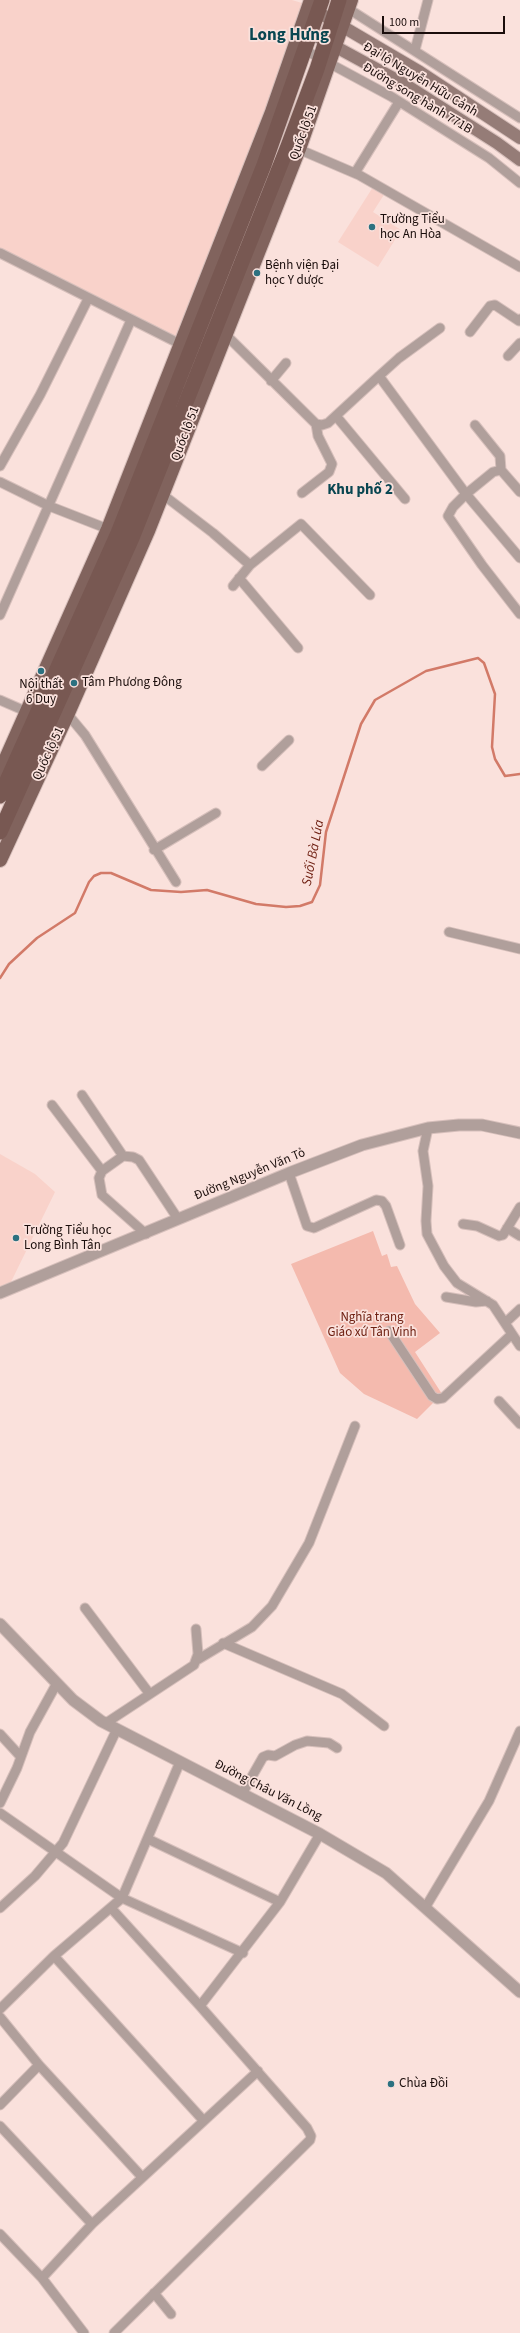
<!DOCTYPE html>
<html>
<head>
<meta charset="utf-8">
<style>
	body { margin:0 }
	#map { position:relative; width:520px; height:2333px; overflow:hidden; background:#fae1dc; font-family:"Source Sans 3",sans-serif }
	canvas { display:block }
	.scale { position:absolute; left:382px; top:16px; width:123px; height:18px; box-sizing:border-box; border:2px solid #1a0d0b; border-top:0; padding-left:5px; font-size:12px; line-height:14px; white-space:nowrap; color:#1a0d0b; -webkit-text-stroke:3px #fae1dc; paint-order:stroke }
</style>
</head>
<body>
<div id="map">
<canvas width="520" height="2333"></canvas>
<div class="scale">100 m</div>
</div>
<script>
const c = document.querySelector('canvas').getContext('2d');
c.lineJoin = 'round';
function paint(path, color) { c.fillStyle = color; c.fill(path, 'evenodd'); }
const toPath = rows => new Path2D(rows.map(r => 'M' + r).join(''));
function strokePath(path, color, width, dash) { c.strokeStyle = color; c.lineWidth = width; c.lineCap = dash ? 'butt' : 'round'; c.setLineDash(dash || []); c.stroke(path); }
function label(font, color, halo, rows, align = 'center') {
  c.font = font + ' "Source Sans 3",sans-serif'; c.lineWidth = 3.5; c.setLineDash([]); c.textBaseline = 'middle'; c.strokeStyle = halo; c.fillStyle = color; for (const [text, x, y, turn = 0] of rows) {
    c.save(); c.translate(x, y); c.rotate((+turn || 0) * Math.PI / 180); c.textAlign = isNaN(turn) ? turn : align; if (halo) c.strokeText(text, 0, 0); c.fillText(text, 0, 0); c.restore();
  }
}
paint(toPath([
	[0,0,292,0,305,4,289,53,177,340,0,250],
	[373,187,385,193,373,212,401,230,378,267,338,242],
	[0,1154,35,1174,55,1192,10,1284,0,1288]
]), '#f9d2ca');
paint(toPath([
	[373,1231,382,1256,387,1254,391,1267,397,1266,415,1304,440,1333,415,1352,442,1394,417,1419,364,1394,340,1373,291,1264]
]), '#f4baae');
strokePath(toPath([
	[0,978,9,964,37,938,75,913,89,882,94,876,101,873,111,873,151,890,181,892,207,890,256,904,286,907,300,906,312,902,320,885,326,832,361,724,375,700,426,671,478,658,484,663,495,694,492,747,495,759,505,776,520,774]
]), '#d27a68', 2.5);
const minor = toPath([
	[344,6,520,118],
	[301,48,392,97,489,158,520,183],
	[415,50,428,0],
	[296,148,359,175,520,267],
	[355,173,399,102],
	[0,253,184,346],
	[223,332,316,424,322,425,328,423,379,376,466,494,520,558],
	[470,332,490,306,495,305,519,321,520,319],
	[508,356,520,343],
	[379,376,399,358,440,328],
	[271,381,286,363],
	[336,416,405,499],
	[475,425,500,456,501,470,520,492],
	[0,466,40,395,88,299],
	[501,470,493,472,466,494,453,507,448,516,482,565,520,614],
	[0,482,49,506,108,529],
	[302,493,329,472,332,464,318,436,316,424],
	[162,494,213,533,250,565],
	[239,578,298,648],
	[233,586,250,565,301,524,370,595],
	[0,615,131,320],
	[0,700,32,714],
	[65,711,85,735,176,882],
	[262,766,289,740],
	[154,850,216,813],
	[449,932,520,949],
	[82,1095,123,1156],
	[52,1105,102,1171],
	[428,1128,423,1151,428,1186,426,1221,427,1234,444,1266,457,1283,493,1305,520,1346],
	[289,1173,307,1226,314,1228,376,1200,382,1201,386,1206,400,1245],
	[463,1224,477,1226,499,1236,503,1235,520,1207],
	[507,1228,520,1236],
	[146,1234,102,1195,99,1178,102,1171,123,1156,133,1157,139,1160,178,1219],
	[446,1297,476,1302,487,1301],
	[505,1323,520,1309],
	[389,1331,432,1396,437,1399,443,1398,512,1334],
	[499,1401,520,1424],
	[85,1608,149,1693],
	[223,1643,342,1694,384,1726],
	[197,1660,252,1627,272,1606,309,1543,355,1426],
	[106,1723,194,1665,198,1654,196,1629],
	[0,1734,21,1757],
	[242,1794,263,1757,268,1755,275,1756,295,1745,307,1741,329,1743,337,1748],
	[0,1803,17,1768,30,1732,57,1683],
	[0,1813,122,1898,243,1953],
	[148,1839,280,1902],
	[0,1908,35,1876,63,1843,117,1729],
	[111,1908,200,2006,307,2128,311,2136,310,2140,114,2333],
	[425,1908,489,1801,520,1731],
	[54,1956,203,2120],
	[200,2006,280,1902,320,1834],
	[0,2009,54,1956,122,1898,180,1762],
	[0,2017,39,2065,142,2177],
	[0,2105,39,2065],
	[0,2126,92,2224],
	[0,2234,42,2278,84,2333],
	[42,2278,92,2224,258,2071],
	[154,2293,171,2314]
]);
const tertiary = toPath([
	[0,1293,289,1173,362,1145,428,1128,459,1125,482,1125,520,1133],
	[0,1624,73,1700,101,1721,320,1834,386,1873,520,1992]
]);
const secondary = toPath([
	[311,8,420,72,520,138],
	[303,29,406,85,497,143,520,160]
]);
const primary = toPath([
	[0,772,108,529,272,112,311,0],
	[0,860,68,713,148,531,299,149,351,0]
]);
const trunk = toPath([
	[0,796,118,533,264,165,322,0],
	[0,832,132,538,288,146,317,69,339,0]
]);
strokePath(minor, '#d6bfbb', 11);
strokePath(tertiary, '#d6bfbb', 13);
strokePath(secondary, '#d6bfbb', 14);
strokePath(primary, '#d6bfbb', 16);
strokePath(trunk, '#d6bfbb', 17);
strokePath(minor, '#b09f9b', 9);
strokePath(tertiary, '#b09f9b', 11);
strokePath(secondary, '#957c77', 12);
strokePath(primary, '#81635d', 14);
strokePath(trunk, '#785852', 15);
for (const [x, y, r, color] of [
	[372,227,4,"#2c7180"],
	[257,273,4,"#2c7180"],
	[41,671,4,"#2c7180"],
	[74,683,4,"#2c7180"],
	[16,1238,4,"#2c7180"],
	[391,2084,4,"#2c7180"]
]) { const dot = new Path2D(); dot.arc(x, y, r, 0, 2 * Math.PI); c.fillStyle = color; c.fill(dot); strokePath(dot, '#fae1dc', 1.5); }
label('13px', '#1a0d0b', '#fae1dc', [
	["Đại lộ Nguyễn Hữu Cảnh",420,80,31],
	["Đường song hành 771B",417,99,31],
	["Quốc lộ 51",304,133,-70],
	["Quốc lộ 51",186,434,-69],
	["Quốc lộ 51",49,754,-65],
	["Đường Nguyễn Văn Tỏ",250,1175,-22],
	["Đường Châu Văn Lồng",268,1791,27]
]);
label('13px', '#1a0d0b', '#fae1dc', [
	["Trường Tiểu",380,220],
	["học An Hòa",380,235],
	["Bệnh viện Đại",265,266],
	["học Y dược",265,281],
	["Tâm Phương Đông",82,683],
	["Nội thất",41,685,"center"],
	["6 Duy",41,700,"center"],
	["Trường Tiểu học",24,1231],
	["Long Bình Tân",24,1246],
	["Chùa Đồi",399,2084]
], 'left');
label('13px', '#6f2012', '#fae1dc', [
	["Nghĩa trang",372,1318],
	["Giáo xứ Tân Vinh",372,1333]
]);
label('italic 14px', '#6c1c0e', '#fae1dc', [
	["Suối Bà Lúa",314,853,-79]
]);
label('bold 15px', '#094651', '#fae1dc', [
	["Khu phố 2",360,491]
]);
label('bold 17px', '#094651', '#fae1dc', [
	["Long Hưng",289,36]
]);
</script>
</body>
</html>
